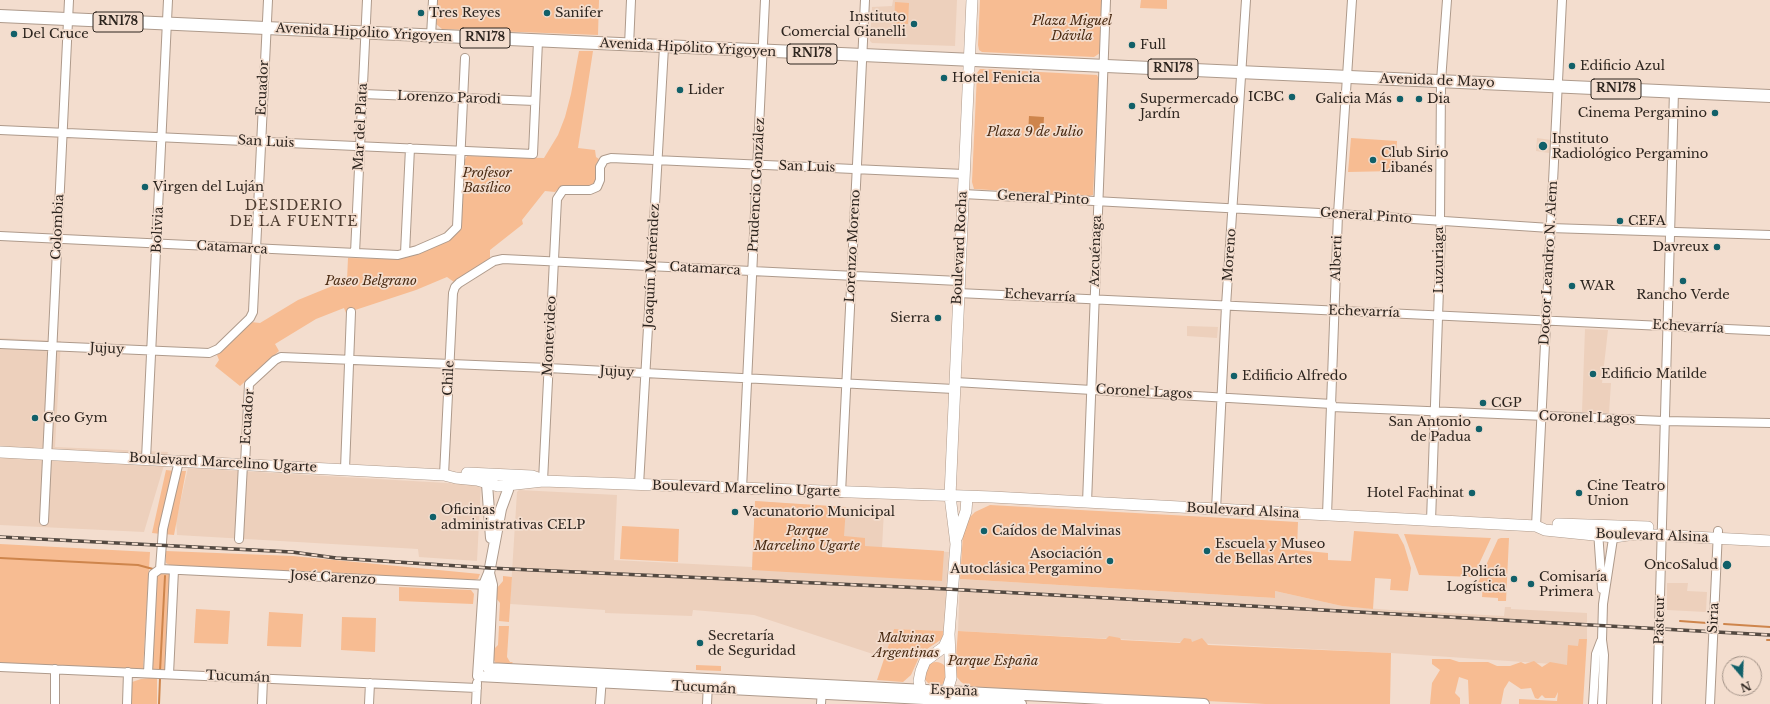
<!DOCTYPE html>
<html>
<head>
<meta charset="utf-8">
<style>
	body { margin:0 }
	#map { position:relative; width:1770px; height:704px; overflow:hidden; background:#f3ddce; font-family:"Libre Baskerville",serif }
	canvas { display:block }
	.north { position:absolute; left:1722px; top:656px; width:40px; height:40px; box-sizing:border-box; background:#f3ddce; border:1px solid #a39388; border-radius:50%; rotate:161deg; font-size:11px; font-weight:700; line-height:16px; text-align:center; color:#2c241e }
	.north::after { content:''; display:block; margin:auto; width:14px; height:18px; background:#116069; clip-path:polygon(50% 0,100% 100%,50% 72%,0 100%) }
</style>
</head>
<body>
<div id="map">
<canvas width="1770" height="704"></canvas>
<div class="north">N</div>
</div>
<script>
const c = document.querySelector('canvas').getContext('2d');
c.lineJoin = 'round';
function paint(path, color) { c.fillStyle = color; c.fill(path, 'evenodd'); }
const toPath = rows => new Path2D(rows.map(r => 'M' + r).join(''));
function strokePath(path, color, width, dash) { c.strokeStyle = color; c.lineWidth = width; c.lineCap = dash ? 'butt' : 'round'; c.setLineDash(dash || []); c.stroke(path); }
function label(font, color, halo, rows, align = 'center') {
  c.font = font + ' "Libre Baskerville",serif'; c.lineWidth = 3.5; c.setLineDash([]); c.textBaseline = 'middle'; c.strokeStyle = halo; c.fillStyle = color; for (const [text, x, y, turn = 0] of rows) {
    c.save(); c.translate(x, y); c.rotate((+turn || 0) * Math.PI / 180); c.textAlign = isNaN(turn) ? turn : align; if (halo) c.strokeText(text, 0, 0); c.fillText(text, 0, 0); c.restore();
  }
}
paint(toPath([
	[893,0,957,0,955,46,872,43,870,41,872,7,892,6],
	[1537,138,1551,140,1549,153,1536,151],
	[1187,326,1218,327,1217,338,1187,336],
	[1585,329,1608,330,1602,383,1611,383,1609,413,1582,412],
	[0,338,61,341,55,447,168,452,144,532,0,525],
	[188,468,481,485,477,561,419,557,418,549,177,535,176,521],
	[519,490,617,495,614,560,752,567,755,501,884,510,882,548,949,552,944,631,894,629,885,658,754,615,693,610,692,616,605,613,605,610,510,604,517,492],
	[960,579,1275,598,1275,591,1342,606,1391,610,1504,616,1505,607,1511,607,1511,609,1587,613,1587,639,1579,639,1579,646,1567,665,1391,653,958,631],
	[1667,583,1688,583,1687,591,1707,592,1706,612,1667,610]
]), '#edd0bc');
paint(toPath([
	[437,0,599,0,598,35,442,29,436,24],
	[980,0,1102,0,1100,53,1094,57,982,52,979,50,978,45],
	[1141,0,1167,0,1167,9,1140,8],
	[895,2,909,3,908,24,894,24],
	[579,51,593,51,578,148,595,150,596,157,599,159,596,164,596,180,593,185,588,186,567,185,559,188,555,192,545,191,522,220,523,224,490,250,490,258,454,282,447,277,416,290,346,313,344,308,316,319,275,344,279,351,240,386,215,366,219,360,217,355,251,322,260,323,298,300,347,280,348,258,397,259,443,242,458,232,464,161,467,156,544,158,558,135,565,117,571,94],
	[983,69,1097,75,1099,79,1093,195,1089,196,974,189,972,182,977,73,980,69],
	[1351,138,1397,141,1395,171,1348,172],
	[166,470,175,471,161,534,152,533],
	[178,471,186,471,174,535,164,534],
	[755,501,846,507,844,536,865,538,865,546,944,551,942,581,752,570],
	[990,505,1298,522,1297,550,1328,553,1328,560,1351,561,1354,531,1398,534,1404,545,1411,568,1408,591,1390,590,1391,579,1375,578,1373,609,1342,606,1275,591,1275,598,960,579,963,534,968,519,975,512],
	[622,526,679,529,678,562,620,559],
	[1404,534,1445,536,1491,538,1473,577,1419,575],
	[1501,538,1509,538,1506,601,1498,601,1498,598,1482,597,1483,585,1477,585,1498,539],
	[0,544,150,552,143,669,0,663],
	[166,551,293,556,480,574,478,579,474,580,173,567,166,563],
	[158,572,170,573,166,671,151,670,156,575],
	[503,576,512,577,509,622,499,621,500,603,496,598,497,588,503,581],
	[399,587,471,590,474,594,473,604,399,601],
	[196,609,230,611,228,644,194,643],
	[269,612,303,614,301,647,267,646],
	[342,617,376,618,375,652,341,650],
	[499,626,509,626,507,657,510,662,513,662,510,665,496,664,494,660,494,649,498,645],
	[894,629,944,631,942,639,921,653,911,675,903,682,877,680],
	[958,631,1106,639,1109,636,1120,638,1121,640,1180,643,1184,638,1191,639,1192,642,1202,638,1208,645,1391,653,1390,704,1265,704,973,689,961,682,956,676,955,669],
	[1579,639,1587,639,1583,704,1519,704,1519,699,1557,701,1558,692,1555,698,1545,698,1542,695,1538,699,1535,698,1531,688,1521,689,1509,681,1504,689,1501,704,1469,704,1468,680,1459,677,1455,693,1460,698,1460,704,1430,704,1432,683,1440,670,1432,664,1432,659,1450,659,1459,662,1488,662,1497,666,1510,666,1521,662,1525,664,1534,661,1542,667,1550,662,1567,665,1568,645,1578,646],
	'924 674a12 12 0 1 1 24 0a12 12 0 1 1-24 0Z',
	[696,665,721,666,721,671,696,670],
	[157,677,157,704,129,704,132,682,141,679]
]), '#f7bc92');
paint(toPath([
	[1029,116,1044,117,1043,135,1028,134]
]), '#ce854c');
strokePath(toPath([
	[0,558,138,565,153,569],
	[1680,621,1707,623],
	[1724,624,1770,627],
	[1767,640,1770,640],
	[160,671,165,576],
	[159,704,160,679]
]), '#ce854c', 2);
const minor = toPath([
	[431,36,433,0],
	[629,46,631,0],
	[363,94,535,101],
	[0,130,533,154,538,41],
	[963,194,1338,214,1550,228,1770,235],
	[0,236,398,255,417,250,447,237,457,227,465,58],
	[355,253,367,0],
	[405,253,410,148],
	[958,293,1770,331],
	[0,344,209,353,218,349,250,318,253,312,268,0],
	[955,382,1332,404],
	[1332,407,1664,421,1770,423],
	[146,459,168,0],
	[245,464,249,384,275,360,281,357,548,368,954,389],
	[345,469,351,312],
	[444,475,453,293,455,287,459,283,494,261,503,259,959,281],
	[543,481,557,199,563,190,590,190,597,187,600,180,600,167,604,160,611,158,964,174],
	[639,485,664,47],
	[742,489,765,0],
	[841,493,865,0],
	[1087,503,1106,0],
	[1216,510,1226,306,1246,0],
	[1327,515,1338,214,1352,0],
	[44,521,69,0],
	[1431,521,1441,230,1440,221,1441,81,1447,0],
	[1536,526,1562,0],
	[1598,531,1602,589],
	[239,539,243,464],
	[160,569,488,585],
	[0,667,477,688],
	[148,673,153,574,160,569,163,529,179,461],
	[169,674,174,570],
	[55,704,55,669],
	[127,704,128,672],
	[262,704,263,678],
	[369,704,370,683],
	[476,704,477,683],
	[600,704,602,677],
	[707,704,708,683],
	[821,704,822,689],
	[1593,704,1596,654,1601,641],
	[1602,704,1604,655,1602,640,1603,604,1614,532],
	[1657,704,1674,91],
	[1710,704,1718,531]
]);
const tertiary = toPath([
	[490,477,487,484,491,538],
	[508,477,508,490,501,509,489,573,484,585,478,676,1021,704],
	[489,573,492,585,488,668,1204,704]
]);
const secondary = toPath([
	[0,452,444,475,456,478,477,480,498,486,543,481,992,497,1536,526,1545,530,1614,537,1635,534,1770,541],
	[467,473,532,476,543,480],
	[1558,524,1648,527],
	[957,537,966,511,967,497],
	[929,704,929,699,921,690,919,681,921,671,925,661,944,647,949,636],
	[943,704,951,678,949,634,956,544,950,496,972,0]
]);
const primary = toPath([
	[0,16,1770,96]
]);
strokePath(minor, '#ae9a8b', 10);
strokePath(tertiary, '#ae9a8b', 12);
strokePath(secondary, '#ae9a8b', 12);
strokePath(primary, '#ae9a8b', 14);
strokePath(minor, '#fff', 8);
strokePath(tertiary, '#fff', 10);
strokePath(secondary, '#fff', 11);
strokePath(primary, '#fff', 12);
const rail = toPath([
	[0,537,292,552,336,558,489,568,946,589,1770,635]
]);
strokePath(rail, '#534941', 3.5);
strokePath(rail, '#f3ddce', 2, [6]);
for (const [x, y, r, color] of [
	[421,13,4,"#116069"],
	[547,13,4,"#116069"],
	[914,24,4,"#116069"],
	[14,34,4,"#116069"],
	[1132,45,4,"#116069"],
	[1572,66,4,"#116069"],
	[944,78,4,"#116069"],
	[680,90,4,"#116069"],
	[1292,97,4,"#116069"],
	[1400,99,4,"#116069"],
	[1419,99,4,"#116069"],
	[1132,106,4,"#116069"],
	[1715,113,4,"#116069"],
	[1543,146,5,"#116069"],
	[1373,160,4,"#116069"],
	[145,187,4,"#116069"],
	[1620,221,4,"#116069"],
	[1717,247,4,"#116069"],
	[1683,281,4,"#116069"],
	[1572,286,4,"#116069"],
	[938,318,4,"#116069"],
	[1593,374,4,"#116069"],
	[1234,376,4,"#116069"],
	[1483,403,4,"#116069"],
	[35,418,4,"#116069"],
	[1479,429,4,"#116069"],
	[1472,493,4,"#116069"],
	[1579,493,4,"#116069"],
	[735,512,4,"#116069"],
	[433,517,4,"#116069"],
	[984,531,4,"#116069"],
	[1207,551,4,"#116069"],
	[1110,561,4,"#116069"],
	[1727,565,5,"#116069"],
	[1514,579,4,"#116069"],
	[1531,584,4,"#116069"],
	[700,643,4,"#116069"]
]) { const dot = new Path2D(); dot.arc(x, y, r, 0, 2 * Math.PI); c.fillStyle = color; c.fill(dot); strokePath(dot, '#f3ddce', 1.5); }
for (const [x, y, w] of [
	[118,22,50],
	[485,38,50],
	[812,54,50],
	[1173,69,50],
	[1616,89,50]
]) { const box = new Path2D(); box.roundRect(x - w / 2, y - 10, w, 20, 3); c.fillStyle = '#f3ddce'; c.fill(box); strokePath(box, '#2c241e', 1); }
label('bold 12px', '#2c241e', null, [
	["RN178",118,22],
	["RN178",485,38],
	["RN178",812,54],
	["RN178",1173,69],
	["RN178",1616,89]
]);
label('13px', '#2c241e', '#f3ddce', [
	["Tres Reyes",429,13],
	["Sanifer",555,13],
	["Instituto",906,17,"right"],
	["Comercial Gianelli",906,32,"right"],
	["Del Cruce",22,34],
	["Full",1140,45],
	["Edificio Azul",1580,66],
	["Hotel Fenicia",952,78],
	["Lider",688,90],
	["ICBC",1284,97,"right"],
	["Supermercado",1140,99],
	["Jardín",1140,114],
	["Galicia Más",1392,99,"right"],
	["Dia",1427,99],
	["Cinema Pergamino",1707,113,"right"],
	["Instituto",1552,139],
	["Radiológico Pergamino",1552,154],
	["Club Sirio",1381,153],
	["Libanés",1381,168],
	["Virgen del Luján",153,187],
	["CEFA",1628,221],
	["Davreux",1709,247,"right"],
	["WAR",1580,286],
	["Rancho Verde",1683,295,"center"],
	["Sierra",930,318,"right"],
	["Edificio Matilde",1601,374],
	["Edificio Alfredo",1242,376],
	["CGP",1491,403],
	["Geo Gym",43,418],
	["San Antonio",1471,422,"right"],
	["de Padua",1471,437,"right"],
	["Cine Teatro",1587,486],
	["Union",1587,501],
	["Hotel Fachinat",1464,493,"right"],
	["Oficinas",441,510],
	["administrativas CELP",441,525],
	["Vacunatorio Municipal",743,512],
	["Caídos de Malvinas",992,531],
	["Escuela y Museo",1215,544],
	["de Bellas Artes",1215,559],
	["Asociación",1102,554,"right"],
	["Autoclásica Pergamino",1102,569,"right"],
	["OncoSalud",1718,565,"right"],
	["Policía",1506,572,"right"],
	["Logística",1506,587,"right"],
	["Comisaría",1539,577],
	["Primera",1539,592],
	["Secretaría",708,636],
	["de Seguridad",708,651]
], 'left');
label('italic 13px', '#4a2b13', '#f3ddce', [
	["Plaza Miguel",1072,21],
	["Dávila",1072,36],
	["Plaza 9 de Julio",1035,132],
	["Profesor",487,173],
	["Basílico",487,188],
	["Paseo Belgrano",371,281],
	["Parque",807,531],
	["Marcelino Ugarte",807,546],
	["Malvinas",906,638],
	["Argentinas",906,653],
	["Parque España",993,661]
]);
label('13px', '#2c241e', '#f3ddce', [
	["Avenida Hipólito Yrigoyen",364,33,3],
	["Avenida Hipólito Yrigoyen",688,48,3],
	["Avenida de Mayo",1437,81,2],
	["Ecuador",263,88,-87],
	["Lorenzo Parodi",449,98,2],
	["Mar del Plata",361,127,-87],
	["San Luis",266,142,3],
	["San Luis",807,167,2],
	["Prudencio González",757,185,-87],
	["General Pinto",1043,198,3],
	["General Pinto",1366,216,4],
	["Colombia",58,227,-87],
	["Bolivia",158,230,-87],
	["Lorenzo Moreno",853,246,-87],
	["Catamarca",232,248,3],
	["Boulevard Rocha",960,248,-87],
	["Azcuénaga",1096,251,-88],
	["Moreno",1230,255,-86],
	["Alberti",1337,258,-88],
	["Luzuriaga",1439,260,-90],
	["Doctor Leandro N. Alem",1549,263,-87],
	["Joaquín Menéndez",652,266,-87],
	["Catamarca",705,269,3],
	["Echevarría",1040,296,3],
	["Echevarría",1364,312,2],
	["Echevarría",1688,327,3],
	["Montevideo",550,336,-87],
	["Jujuy",107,349,3],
	["Jujuy",617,372,3],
	["Chile",449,378,-87],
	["Coronel Lagos",1144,392,3],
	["Ecuador",248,417,-86],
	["Coronel Lagos",1587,418,2],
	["Boulevard Marcelino Ugarte",223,463,3],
	["Boulevard Marcelino Ugarte",746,489,2],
	["Boulevard Alsina",1243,511,3],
	["Boulevard Alsina",1652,536,2],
	["José Carenzo",333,578,3],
	["Siria",1714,618,-87],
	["Pasteur",1660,620,-89],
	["Tucumán",238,677,2],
	["Tucumán",704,688,3],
	["España",954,691,2]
]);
c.letterSpacing = '1px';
label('14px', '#4d3c30', '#f3ddce', [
	["DESIDERIO",294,206],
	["DE LA FUENTE",294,222]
]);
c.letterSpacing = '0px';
</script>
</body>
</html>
